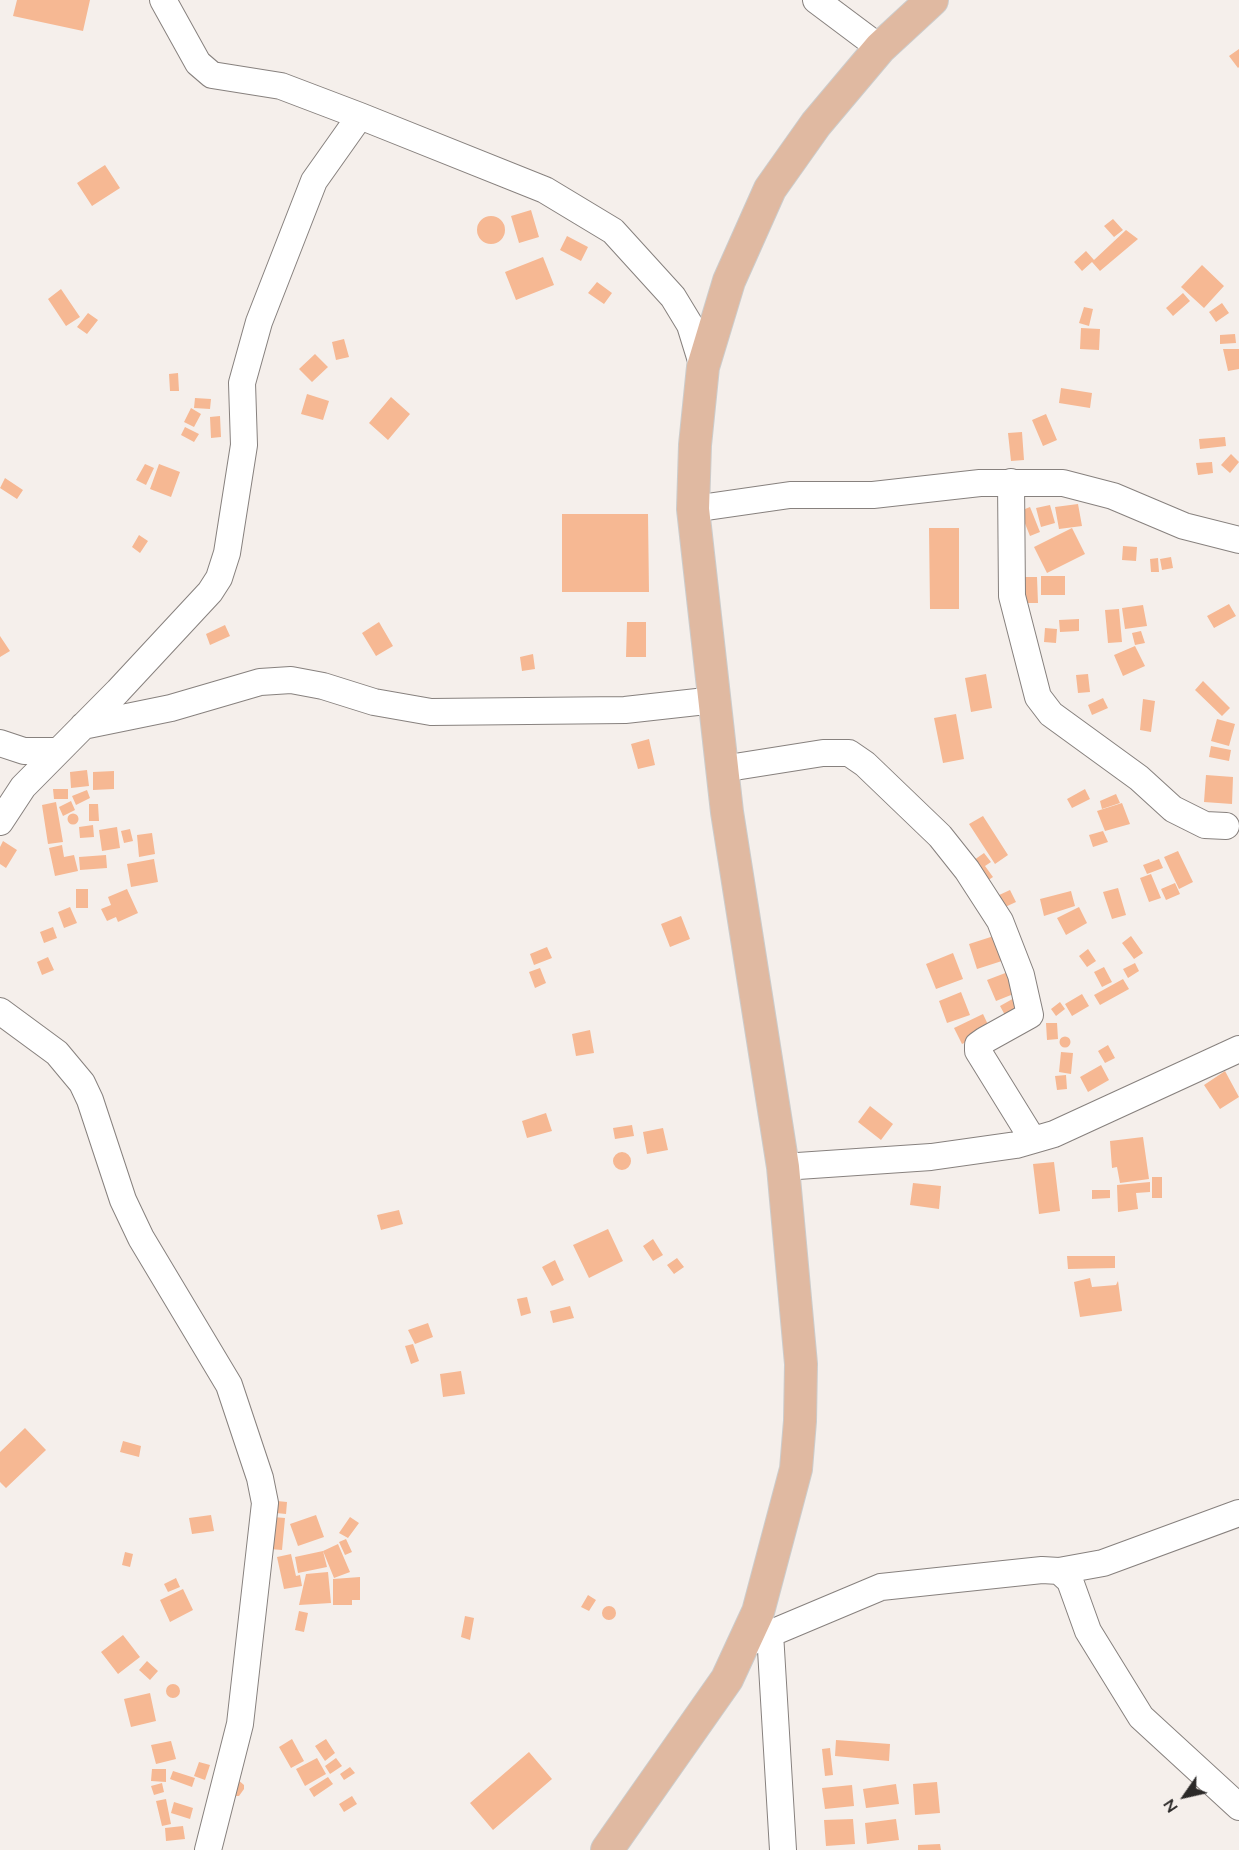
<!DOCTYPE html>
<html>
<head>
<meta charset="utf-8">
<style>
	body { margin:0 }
	#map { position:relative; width:1239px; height:1850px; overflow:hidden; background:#f5efeb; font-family:Lato,sans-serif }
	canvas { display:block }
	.north { position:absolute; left:1155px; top:1766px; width:60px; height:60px; -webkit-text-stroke:4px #f5efeb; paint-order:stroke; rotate:236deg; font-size:16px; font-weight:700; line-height:24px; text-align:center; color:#2b2928 }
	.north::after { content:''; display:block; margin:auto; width:21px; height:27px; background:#2b2928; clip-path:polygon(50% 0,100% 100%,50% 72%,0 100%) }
</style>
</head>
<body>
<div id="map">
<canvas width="1239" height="1850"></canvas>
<div class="north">N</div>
</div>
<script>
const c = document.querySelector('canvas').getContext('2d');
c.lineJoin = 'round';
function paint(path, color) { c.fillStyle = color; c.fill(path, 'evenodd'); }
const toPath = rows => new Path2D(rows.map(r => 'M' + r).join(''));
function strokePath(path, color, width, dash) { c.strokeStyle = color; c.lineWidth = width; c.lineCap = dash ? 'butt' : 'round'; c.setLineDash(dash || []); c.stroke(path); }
paint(toPath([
	[17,0,90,0,83,31,13,16],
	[1239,49,1239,67,1238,68,1229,56],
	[105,165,120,188,92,206,77,183],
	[531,210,539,237,519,243,511,216],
	'477 230a14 14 0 1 1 28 0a14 14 0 1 1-28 0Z',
	[1113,219,1123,230,1114,237,1104,226],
	[1126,230,1138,239,1100,271,1092,262,1082,271,1074,262,1086,251,1094,260],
	[567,236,588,247,581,261,560,250],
	[543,257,554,285,516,300,505,272],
	[1202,265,1224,286,1204,308,1181,287],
	[597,282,612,293,604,304,588,293],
	[61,289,80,317,66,326,48,299],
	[1183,293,1190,301,1173,316,1166,308],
	[1222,303,1229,313,1216,322,1209,312],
	[1084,307,1093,309,1089,326,1079,323],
	[88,313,98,320,87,334,77,327],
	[1081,328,1100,329,1099,350,1080,349],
	[1235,334,1236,343,1220,344,1220,335],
	[344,339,349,357,336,360,332,342],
	[1223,349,1239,349,1239,369,1228,371],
	[315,354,328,367,312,382,299,369],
	[178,373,179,391,170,391,169,374],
	[1061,388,1092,393,1090,408,1059,403],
	[307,394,329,401,323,420,301,414],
	[391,397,410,414,388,440,369,423],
	[195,398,211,399,210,409,194,408],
	[191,408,201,414,194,427,184,422],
	[1046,414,1057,440,1043,446,1032,420],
	[220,416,221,437,211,438,210,417],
	[185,427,199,434,194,442,181,435],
	[1022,432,1024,460,1011,461,1008,433],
	[1225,437,1226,446,1200,449,1199,439],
	[1231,454,1239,462,1230,473,1221,465],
	[1212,462,1213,473,1198,475,1196,463],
	[145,464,154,468,146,485,136,480],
	[159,464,180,472,171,497,150,489],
	[5,478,23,490,17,499,0,488],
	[1078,504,1082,526,1059,529,1055,507],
	[1050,505,1055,523,1041,527,1036,508],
	[1030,507,1040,532,1030,536,1020,511],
	[562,514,648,514,649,592,562,592],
	[929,528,959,528,959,609,930,609],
	[1072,528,1085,554,1047,573,1034,547],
	[139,535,148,541,140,553,132,547],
	[1123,546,1137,547,1136,561,1122,560],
	[1171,557,1173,568,1162,570,1160,559],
	[1158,558,1159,572,1151,572,1150,559],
	[1041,576,1065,576,1065,595,1041,595],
	[1016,577,1037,577,1038,603,1017,603],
	[1229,604,1236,616,1214,628,1207,616],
	[1143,605,1147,626,1125,629,1122,608],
	[1119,609,1122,642,1108,643,1105,610],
	[1079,619,1079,631,1060,632,1059,620],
	[379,622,393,646,376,656,362,633],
	[627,622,646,622,646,657,626,657],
	[225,625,230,636,210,645,206,634],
	[1045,628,1057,629,1056,643,1044,642],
	[1141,631,1145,643,1135,645,1132,633],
	[0,636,10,651,0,657],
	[1135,646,1145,666,1123,676,1114,655],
	[533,654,535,669,522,671,520,657],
	[986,674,992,708,971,712,965,678],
	[1088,674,1090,692,1078,693,1076,675],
	[1203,681,1230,708,1222,716,1195,690],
	[1103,698,1108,708,1092,715,1088,705],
	[1143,699,1155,701,1151,732,1140,730],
	[956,714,964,759,943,763,934,718],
	[1217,719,1235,724,1229,746,1211,741],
	[649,739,655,765,638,769,631,744],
	[1211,746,1231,750,1229,761,1209,757],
	[87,770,89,786,71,788,70,772],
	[114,771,114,789,93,790,93,772],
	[1206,775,1233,777,1232,804,1204,802],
	[53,789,68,789,68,799,54,799],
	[1085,789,1090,799,1072,808,1067,799],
	[87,790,90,798,76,805,72,796],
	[1116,794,1120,803,1102,809,1100,801],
	[71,801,75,810,63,816,59,807],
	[56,802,63,842,48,844,42,805],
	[1122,803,1130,824,1105,831,1097,811],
	[89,804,98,804,99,821,89,821],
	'67.5 819a5.5 5.5 0 1 1 11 0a5.5 5.5 0 1 1-11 0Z',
	[983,816,1008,855,995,864,969,824],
	[93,825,94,837,80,838,79,827],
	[117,827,120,848,102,851,99,830],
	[130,829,133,841,124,843,121,831],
	[1103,831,1108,842,1093,847,1089,835],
	[152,833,155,854,139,857,137,835],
	[3,841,17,850,6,868,0,864,0,847],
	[62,845,64,857,74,855,78,871,55,876,49,848],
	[1178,851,1193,882,1179,889,1164,857],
	[984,853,991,862,985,866,993,877,981,885,967,865],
	[106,855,107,868,80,870,79,857],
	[154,859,158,882,131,887,127,864],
	[1159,859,1163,868,1147,874,1143,865],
	[1151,874,1161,898,1149,902,1140,878],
	[1175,883,1180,894,1166,900,1161,889],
	[1118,888,1126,915,1112,919,1103,892],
	[76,889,88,889,88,908,76,908],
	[127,889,138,913,118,922,116,917,107,921,101,909,111,905,108,897],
	[1010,890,1016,902,1003,908,997,896],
	[1071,891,1075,906,1044,916,1040,899],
	[70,907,77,923,64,928,58,912],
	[1079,907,1087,923,1066,935,1057,918],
	[681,916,690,939,670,947,661,924],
	[53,927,57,938,44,943,40,932],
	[997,935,1005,960,977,969,969,944],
	[1131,936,1143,953,1134,959,1122,943],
	[547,947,552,958,534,965,530,954],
	[1088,949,1096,961,1087,967,1079,956],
	[953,953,963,979,936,989,926,964],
	[48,957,54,970,42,975,37,962],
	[1135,963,1139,971,1128,978,1123,969],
	[1104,967,1112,982,1102,987,1094,972],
	[540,968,546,983,535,988,529,972],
	[1008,972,1016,993,996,1001,987,980],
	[1123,979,1129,989,1100,1005,1094,995],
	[961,992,970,1015,947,1023,939,1001],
	[1082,994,1089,1006,1072,1016,1065,1004],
	[1016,997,1022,1009,1006,1017,1000,1006],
	[1060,1002,1065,1009,1056,1016,1051,1009],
	[983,1014,991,1031,962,1044,954,1028],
	[1046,1023,1057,1023,1058,1039,1047,1040],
	[590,1030,594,1053,576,1056,572,1034],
	'1059.5 1042a5.5 5.5 0 1 1 11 0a5.5 5.5 0 1 1-11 0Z',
	[1108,1045,1115,1058,1105,1063,1098,1051],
	[1061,1052,1073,1053,1071,1074,1059,1072],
	[1101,1065,1109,1080,1088,1092,1080,1077],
	[1225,1071,1239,1097,1220,1109,1204,1085],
	[1066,1075,1067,1089,1057,1090,1055,1076],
	[870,1106,893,1124,881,1140,858,1122],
	[546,1113,552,1131,527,1138,522,1121],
	[632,1125,634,1136,615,1139,613,1128],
	[663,1128,668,1150,647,1154,643,1132],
	[1143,1137,1149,1179,1120,1183,1117,1167,1112,1168,1110,1141],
	'613 1161a9 9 0 1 1 18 0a9 9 0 1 1-18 0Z',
	[1054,1162,1060,1211,1039,1214,1033,1164],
	[1152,1177,1162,1177,1162,1198,1152,1198],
	[1150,1182,1150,1192,1136,1193,1138,1209,1118,1212,1117,1185],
	[913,1183,941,1186,939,1209,910,1205],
	[1092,1190,1110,1190,1110,1198,1092,1199],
	[399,1210,403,1224,381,1230,377,1215],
	[608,1229,623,1261,589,1278,573,1245],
	[653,1239,663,1255,653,1261,643,1246],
	[1067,1256,1115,1256,1115,1268,1068,1269],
	[677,1258,684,1267,674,1274,667,1265],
	[555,1260,564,1280,552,1286,542,1267],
	[1090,1278,1092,1287,1116,1285,1118,1281,1122,1311,1080,1317,1074,1282],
	[527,1297,531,1313,521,1316,517,1299],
	[570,1306,574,1318,553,1323,550,1311],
	[428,1323,433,1337,415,1344,408,1330],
	[413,1344,419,1361,411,1364,405,1346],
	[461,1371,465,1394,443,1397,440,1374],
	[25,1428,46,1450,6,1488,0,1482,0,1452],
	[123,1441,141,1446,139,1457,120,1452],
	[277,1501,287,1502,286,1514,276,1513],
	[211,1515,214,1531,192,1534,189,1518],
	[316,1515,324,1537,298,1546,290,1524],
	[273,1517,285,1518,282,1550,270,1549],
	[350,1517,359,1523,348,1538,339,1533],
	[346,1539,352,1552,345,1555,339,1542],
	[338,1544,350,1572,334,1578,323,1551],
	[323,1551,327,1567,298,1573,295,1557],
	[125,1552,133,1554,130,1567,122,1565],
	[291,1554,296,1576,300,1575,302,1586,284,1589,277,1557],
	[328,1572,331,1603,299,1605,306,1574],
	[360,1577,360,1600,352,1600,352,1605,333,1605,333,1579],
	[176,1578,180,1587,168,1592,164,1584],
	[183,1589,193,1610,170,1622,160,1600],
	[588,1595,596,1600,589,1611,581,1607],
	'602 1613a7 7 0 1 1 14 0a7 7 0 1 1-14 0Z',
	[299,1611,308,1613,304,1632,295,1630],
	[465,1616,474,1618,470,1640,461,1637],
	[123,1635,140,1657,118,1674,101,1652],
	[147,1661,158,1671,150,1680,139,1670],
	'166 1691a7 7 0 1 1 14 0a7 7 0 1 1-14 0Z',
	[150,1693,156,1721,131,1727,124,1699],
	[292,1739,304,1761,291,1768,279,1747],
	[326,1739,335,1753,325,1761,315,1746],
	[836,1740,890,1744,889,1761,835,1756],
	[171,1741,176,1759,156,1764,151,1745],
	[830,1748,833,1775,825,1776,822,1749],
	[529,1752,552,1779,493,1830,470,1803],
	[317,1758,326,1774,305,1786,296,1769],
	[336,1758,342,1766,330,1774,325,1766],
	[199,1762,210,1765,205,1780,194,1776],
	[350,1767,355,1773,344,1780,340,1774],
	[152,1769,166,1769,166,1782,151,1781],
	[173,1771,195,1778,192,1787,170,1779],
	[328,1777,333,1784,314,1797,309,1789],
	[237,1779,244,1785,244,1789,239,1796,234,1796],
	[937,1782,940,1813,915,1815,913,1784],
	[162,1783,164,1792,154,1795,151,1786],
	[896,1784,899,1804,866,1808,863,1789],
	[852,1785,854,1806,825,1809,822,1788],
	[352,1796,357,1804,344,1812,339,1804],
	[166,1799,171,1824,162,1826,156,1801],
	[174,1802,193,1808,190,1819,171,1813],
	[853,1819,855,1844,826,1846,824,1820],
	[896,1819,899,1840,867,1844,865,1823],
	[183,1826,185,1839,166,1841,165,1828],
	[940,1844,941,1850,918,1850,918,1845]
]), '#f6b893');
const minor = toPath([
	[163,0,198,63,212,75,281,86,360,116,545,190,613,231,673,297,690,325,703,367],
	[816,0,880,48],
	[1011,482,1012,596,1038,697,1051,714,1139,778,1173,809,1205,825,1226,826],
	[693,509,790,495,873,495,980,483,1063,483,1113,496,1184,526,1239,540],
	[83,726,171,708,260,682,291,680,323,686,374,702,431,712,625,710,715,700],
	[0,743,24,751,56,751],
	[722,769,823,753,849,753,865,764,940,836,967,870,1000,921,1021,975,1030,1015,985,1040,978,1045,978,1051,1033,1140],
	[0,822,23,787,118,691,210,592,219,578,227,553,244,445,242,383,259,322,314,181,360,116],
	[0,1011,57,1053,82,1083,90,1100,123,1200,141,1238,229,1385,260,1478,265,1503,240,1724,208,1850],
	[783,1167,931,1157,1016,1145,1054,1134,1239,1049],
	[1059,1571,1103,1563,1239,1513],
	[770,1633,783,1850],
	[743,1645,881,1587,1042,1570,1059,1571,1070,1581,1088,1631,1141,1717,1239,1807]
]);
const major = toPath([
	[607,1850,727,1679,758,1612,796,1469,800,1421,801,1364,783,1167,727,812,693,509,695,445,703,367,729,281,770,189,816,124,880,48,932,0]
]);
strokePath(minor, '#87817e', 28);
strokePath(major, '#cccccb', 34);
strokePath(minor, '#fff', 26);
strokePath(major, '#e0b9a1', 32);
</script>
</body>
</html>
